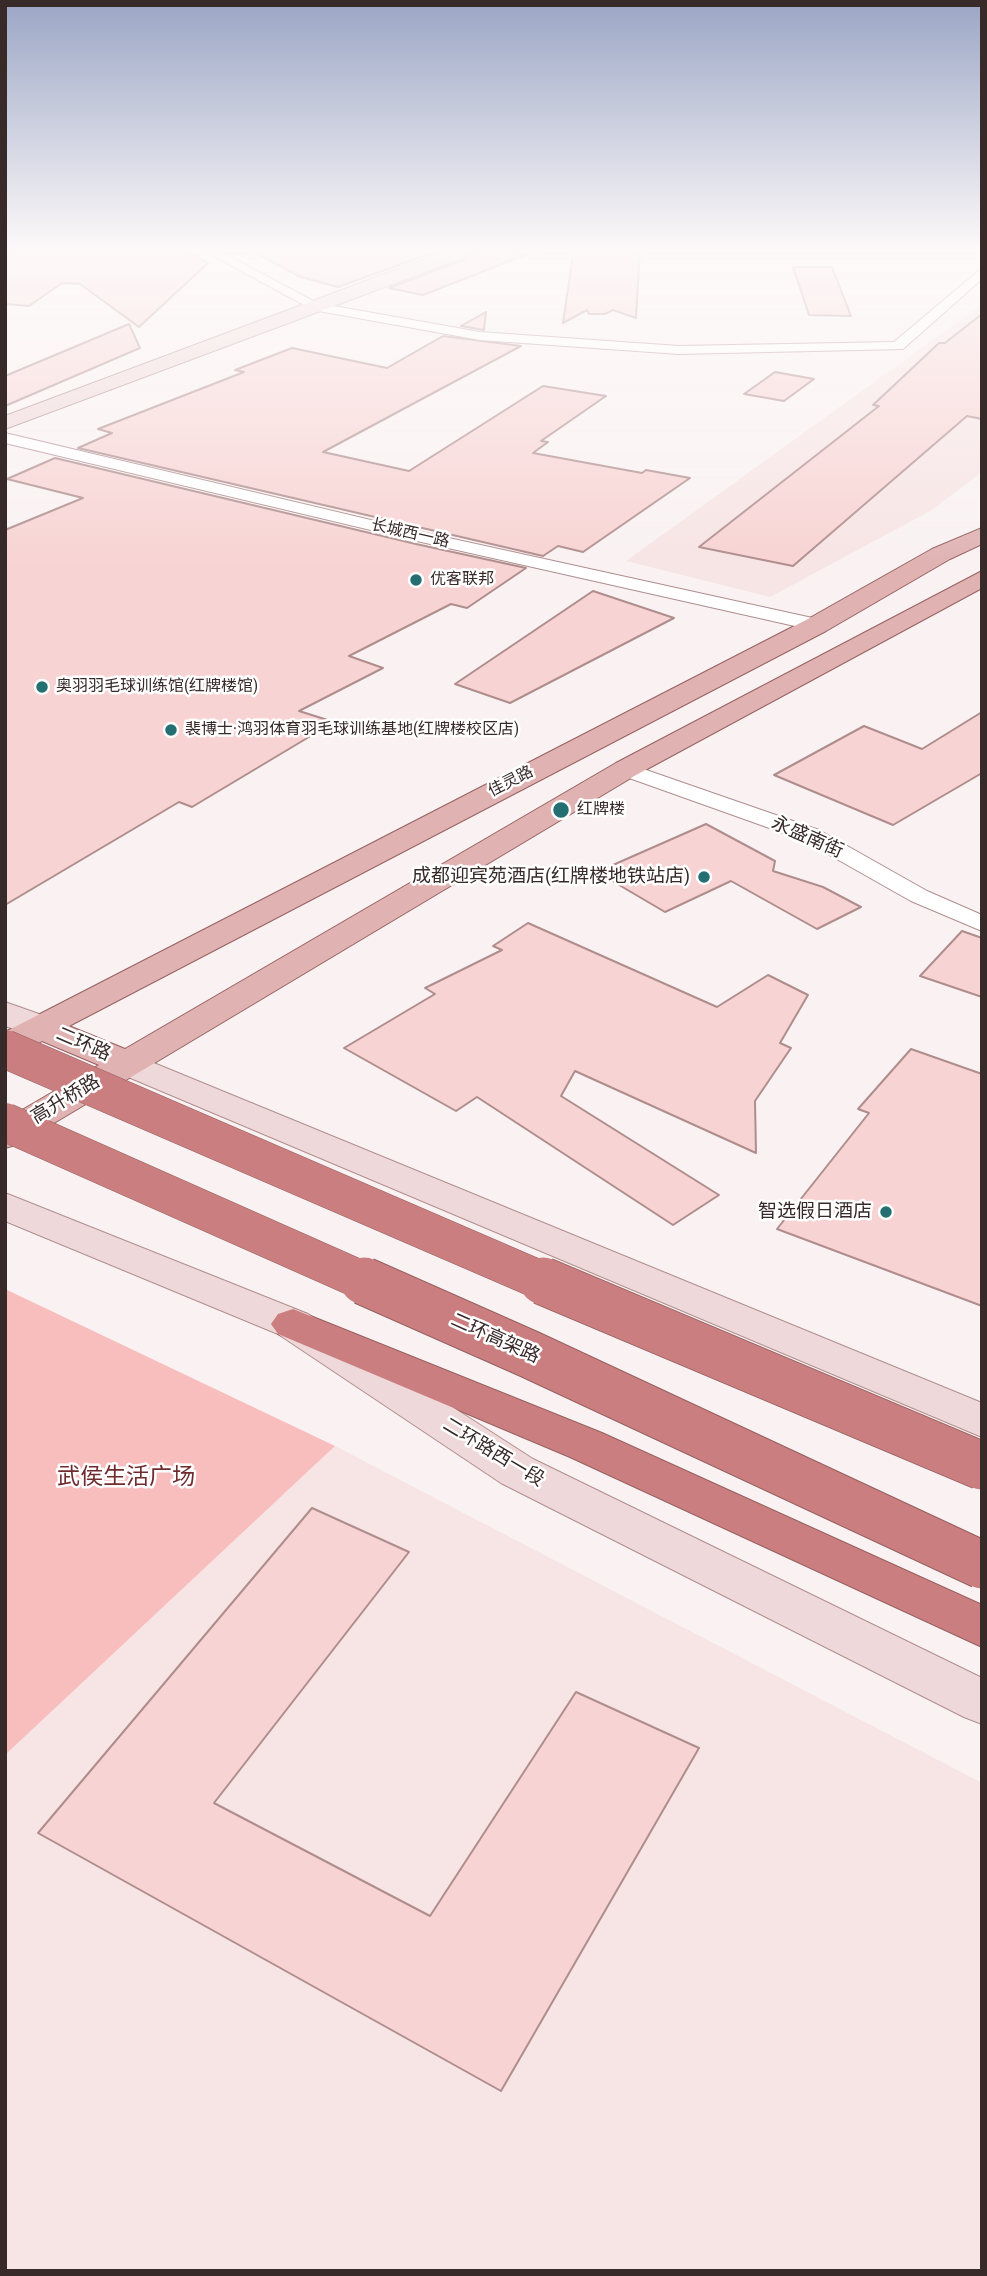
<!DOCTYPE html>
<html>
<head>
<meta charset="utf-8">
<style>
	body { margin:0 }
	#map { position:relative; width:987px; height:2276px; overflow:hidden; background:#faf2f2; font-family:"Roboto Condensed",sans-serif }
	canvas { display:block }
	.frame { position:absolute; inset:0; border:7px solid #372a29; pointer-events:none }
</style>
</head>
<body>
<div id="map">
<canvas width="987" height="2276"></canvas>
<div class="frame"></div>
</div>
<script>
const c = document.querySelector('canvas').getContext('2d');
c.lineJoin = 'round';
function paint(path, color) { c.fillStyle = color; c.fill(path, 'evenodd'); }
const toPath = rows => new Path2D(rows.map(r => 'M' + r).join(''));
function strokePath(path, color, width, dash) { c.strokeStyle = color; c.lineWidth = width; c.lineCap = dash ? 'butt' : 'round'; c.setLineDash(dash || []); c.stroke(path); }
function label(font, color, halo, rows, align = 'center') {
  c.font = font + ' "Roboto Condensed","Noto Sans SC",sans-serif'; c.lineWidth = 5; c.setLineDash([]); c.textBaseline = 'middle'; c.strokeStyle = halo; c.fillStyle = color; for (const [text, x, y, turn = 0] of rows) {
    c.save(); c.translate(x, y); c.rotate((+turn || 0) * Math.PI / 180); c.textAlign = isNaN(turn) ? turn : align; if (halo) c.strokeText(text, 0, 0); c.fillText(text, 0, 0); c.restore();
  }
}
paint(toPath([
	[978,307,982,307,982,472,932,510,770,597,626,561],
	[335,1446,982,1783,982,2271,5,2271,5,1755]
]), '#f7e4e4');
paint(toPath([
	[5,1289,335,1446,5,1755]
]), '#f8bdbd');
const building = toPath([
	[15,248,182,248,208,263,139,327,80,284,62,283,29,306,5,304,5,254,15,248],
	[246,248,446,248,338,287,301,277,246,248],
	[475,248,538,250,423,295,389,288,466,259,475,248],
	[574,248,640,248,636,318,613,310,605,314,589,314,587,310,563,323,574,248],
	[793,267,832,267,851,316,809,315,793,267],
	[486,312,484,330,461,326,486,312],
	[982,314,982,419,967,416,793,566,699,547,879,406,873,405,939,343,945,343,982,314],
	[129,324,140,348,5,406,5,376,129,324],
	[443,336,521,346,323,452,409,471,543,386,606,396,541,441,548,442,533,453,642,473,646,470,690,478,583,552,558,546,543,556,78,448,112,433,98,429,244,372,235,370,292,348,387,368,443,336],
	[775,372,814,379,784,401,744,394,775,372],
	[55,458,416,544,526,568,467,608,451,604,349,656,383,668,299,711,334,722,192,807,179,802,5,905,5,530,83,498,7,479,55,458],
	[593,591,674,618,510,703,455,684,593,591],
	[982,712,982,773,893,825,774,775,864,726,922,749,982,712],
	[706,824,775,861,773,871,823,887,861,907,817,929,731,881,665,912,597,872,706,824],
	[528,923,717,1007,768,975,808,995,780,1043,791,1048,755,1101,756,1153,575,1071,561,1096,719,1195,673,1225,477,1097,456,1111,344,1048,435,994,425,988,502,950,493,946,528,923],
	[962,931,982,938,982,997,920,976,962,931],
	[911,1049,982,1074,982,1306,777,1229,869,1113,858,1109,911,1049],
	[312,1508,409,1552,214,1803,430,1916,576,1692,699,1748,501,2091,38,1833,312,1508]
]);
paint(building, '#f8d3d3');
strokePath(building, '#af8d8d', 2);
const street = toPath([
	[199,248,214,248,317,303,480,332,679,346,894,342,982,268,982,279,903,349,679,354,480,340,313,310,199,248],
	[5,433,417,531,817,619,826,625,817,631,417,541,5,443,5,433],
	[626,763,819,830,927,891,982,915,982,931,911,901,803,840,618,774,615,769,618,764,626,763]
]);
const secondary = toPath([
	[454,248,472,248,465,257,5,429,5,416,454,248],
	[5,1002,53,1019,58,1027,53,1035,40,1038,5,1026,5,1002],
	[127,1052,982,1403,982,1437,114,1071,109,1063,114,1055,127,1052],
	[5,1193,308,1314,533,1459,982,1678,982,1724,964,1717,501,1483,278,1334,5,1221,5,1193]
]);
const primary = toPath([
	[982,528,982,544,950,559,826,631,69,1026,125,1049,616,763,982,571,982,588,636,775,19,1144,5,1148,5,1120,99,1065,42,1041,18,1055,5,1058,5,1032,808,619,932,549,982,528]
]);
const highway = toPath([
	[293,1309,602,1433,982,1605,982,1647,570,1457,278,1334,271,1324,278,1314,293,1309]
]);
strokePath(street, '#b08e8e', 2);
strokePath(secondary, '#b08e8e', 2);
strokePath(primary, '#976161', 2);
strokePath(highway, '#976161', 2);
paint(street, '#fff');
paint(secondary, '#efd8d9');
paint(primary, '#e0b2b2');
paint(highway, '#cb7e7f');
const highwayBridgeFar1 = toPath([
	[5,1049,547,1283],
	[5,1122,368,1283]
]);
const highwayBridge = toPath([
	[364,1281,529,1354,982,1565],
	[543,1281,982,1466]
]);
strokePath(highwayBridgeFar1, '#976161', 39, []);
strokePath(highwayBridge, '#976161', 49, []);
strokePath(highwayBridgeFar1, '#cb7e7f', 38);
strokePath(highwayBridge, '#cb7e7f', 47);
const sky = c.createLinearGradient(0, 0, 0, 567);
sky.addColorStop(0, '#9ba6c5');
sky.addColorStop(0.44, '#fdf9f9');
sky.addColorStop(1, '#fdf9f900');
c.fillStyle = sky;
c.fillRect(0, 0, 987, 567);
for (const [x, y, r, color] of [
	[416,580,7,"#246f72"],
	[42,687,7,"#246f72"],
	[171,730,7,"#246f72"],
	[561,810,9,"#246f72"],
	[704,877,7,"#246f72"],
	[886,1212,7,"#246f72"]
]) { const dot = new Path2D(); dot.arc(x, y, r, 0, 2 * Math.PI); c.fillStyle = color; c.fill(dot); strokePath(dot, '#fff', 2.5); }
label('16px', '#372a29', '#fff', [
	["长城西一路",410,534,13],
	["佳灵路",511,782,-27]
]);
label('16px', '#372a29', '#fff', [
	["优客联邦",430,580],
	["奥羽羽毛球训练馆(红牌楼馆)",56,687],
	["裴博士·鸿羽体育羽毛球训练基地(红牌楼校区店)",185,730],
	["红牌楼",577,810]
], 'left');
label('19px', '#372a29', '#fff', [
	["永盛南街",807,838,24],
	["二环路",83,1045,23],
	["高升桥路",66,1100,-31],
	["二环高架路",495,1339,24],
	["二环路西一段",493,1453,31]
]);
label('19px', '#372a29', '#fff', [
	["成都迎宾苑酒店(红牌楼地铁站店)",690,877],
	["智选假日酒店",872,1212]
], 'right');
label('23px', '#702b2f', '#fff', [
	["武侯生活广场",126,1478]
]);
</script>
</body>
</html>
